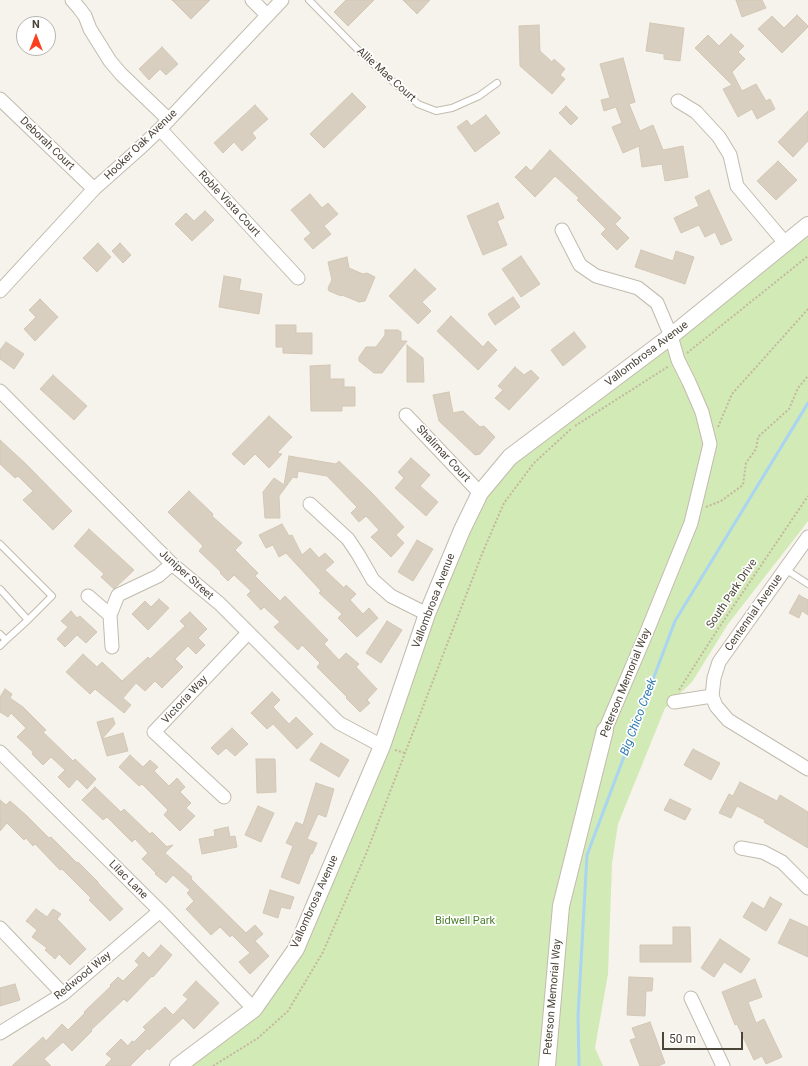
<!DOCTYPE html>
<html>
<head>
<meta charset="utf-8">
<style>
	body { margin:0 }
	#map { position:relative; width:808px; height:1066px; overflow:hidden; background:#f6f3ec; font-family:Roboto,sans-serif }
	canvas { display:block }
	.north { position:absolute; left:16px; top:16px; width:40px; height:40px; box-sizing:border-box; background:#fff; border:1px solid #b7b4b0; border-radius:50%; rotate:0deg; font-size:11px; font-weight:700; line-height:16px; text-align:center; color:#4b4439 }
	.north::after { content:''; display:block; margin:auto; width:14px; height:18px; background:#fc3f1d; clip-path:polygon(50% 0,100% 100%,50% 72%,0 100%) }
	.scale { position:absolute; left:662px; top:1032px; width:81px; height:18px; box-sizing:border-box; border:2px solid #4b4439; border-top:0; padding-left:5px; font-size:12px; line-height:14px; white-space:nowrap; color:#4b4439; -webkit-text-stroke:3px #fff; paint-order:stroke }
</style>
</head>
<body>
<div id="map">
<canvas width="808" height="1066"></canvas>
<div class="north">N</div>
<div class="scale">50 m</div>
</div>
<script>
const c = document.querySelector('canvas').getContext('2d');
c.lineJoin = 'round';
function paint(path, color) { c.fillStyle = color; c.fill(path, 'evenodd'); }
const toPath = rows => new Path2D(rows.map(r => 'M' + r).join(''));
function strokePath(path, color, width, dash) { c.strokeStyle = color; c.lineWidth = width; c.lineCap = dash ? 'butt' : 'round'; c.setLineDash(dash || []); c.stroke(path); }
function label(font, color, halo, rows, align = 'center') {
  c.font = font + ' Roboto,sans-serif'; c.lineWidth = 3.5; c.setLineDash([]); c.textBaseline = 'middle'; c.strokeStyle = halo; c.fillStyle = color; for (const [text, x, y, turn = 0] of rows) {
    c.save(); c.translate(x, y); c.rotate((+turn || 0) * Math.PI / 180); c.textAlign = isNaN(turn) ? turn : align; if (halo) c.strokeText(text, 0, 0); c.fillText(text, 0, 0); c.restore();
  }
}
paint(toPath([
	[808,225,808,521,802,529,728,624,692,682,665,708,618,824,612,863,608,974,595,1048,603,1066,180,1066,254,1009,296,949,462,530,510,457]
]), '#d2eab5');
strokePath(toPath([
	[579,1066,578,1016,587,855,675,621,808,403]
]), '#a9d4f2', 3);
const building = toPath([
	[172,0,210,0,191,19,172,0],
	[346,0,374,0,348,26,334,12,346,0],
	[403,0,430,0,417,14,403,0],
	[736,0,762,0,766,8,742,17,736,0],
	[797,15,808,26,808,27,782,53,758,29,772,16,784,28,797,15],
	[650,23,684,28,680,61,664,59,664,54,646,51,650,23],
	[539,25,540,51,552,62,554,59,565,69,560,75,565,79,552,94,520,66,519,26,539,25],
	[731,34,744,46,738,52,745,59,732,72,742,91,756,84,766,101,770,99,775,109,757,119,752,109,738,117,723,89,732,85,695,48,708,35,719,46,731,34],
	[162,47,178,64,166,75,160,69,149,80,139,69,162,47],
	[623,58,635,102,629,104,640,131,653,125,663,150,683,146,688,177,665,181,662,164,642,167,639,146,623,153,612,127,622,123,616,107,604,111,601,100,610,98,600,64,623,58],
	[352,93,366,107,324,148,310,134,352,93],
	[255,105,268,119,252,133,256,138,242,151,234,142,223,153,214,143,255,105],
	[566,106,578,118,571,125,559,113,566,106],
	[808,111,808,141,793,157,778,142,808,111],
	[486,115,500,133,475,152,457,127,467,120,471,126,486,115],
	[550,150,621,218,615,224,629,238,617,250,601,234,606,229,577,200,579,198,555,176,535,197,515,177,526,166,531,171,550,150],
	[778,161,797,180,776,200,757,181,778,161],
	[709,190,732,240,721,245,715,232,705,237,699,225,681,233,674,218,699,206,695,197,709,190],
	[310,194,322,208,328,203,338,214,324,226,331,234,313,249,304,239,311,233,291,210,310,194],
	[498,203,504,218,497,221,507,245,483,255,467,216,498,203],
	[205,211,214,220,192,241,175,224,186,213,194,221,205,211],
	[98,243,111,257,97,272,83,258,98,243],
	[120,243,131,255,123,263,112,251,120,243],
	[641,250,673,261,676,251,694,257,685,284,635,267,641,250],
	[521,256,540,284,521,297,502,269,521,256],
	[347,257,349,268,363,274,367,273,375,277,365,301,359,302,342,295,341,296,329,291,328,288,332,280,328,262,347,257],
	[415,269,436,289,422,302,431,311,418,324,389,296,415,269],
	[224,276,241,279,239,290,262,294,259,314,219,307,224,276],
	[513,297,520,307,495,325,488,314,513,297],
	[40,299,58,317,35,341,24,329,36,317,29,310,40,299],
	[451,316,483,347,488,341,497,350,478,370,437,331,451,316],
	[276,325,296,325,296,333,312,333,312,354,283,353,283,347,276,347,276,325],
	[385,330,398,330,401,332,401,341,407,341,382,373,374,373,359,361,359,357,366,347,376,347,385,335,385,330],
	[574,332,586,347,563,366,551,350,574,332],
	[6,342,24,354,14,369,0,359,0,350,6,342],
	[407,345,423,358,424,382,407,382,407,345],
	[330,365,330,379,344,379,344,387,355,387,355,406,342,406,342,411,311,411,310,366,330,365],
	[515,367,524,375,531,370,539,378,509,410,495,398,503,390,498,386,515,367],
	[53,375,87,406,74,420,40,389,53,375],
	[449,392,453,413,463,411,480,427,484,426,495,437,480,454,475,455,439,421,433,395,449,392],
	[269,416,292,437,277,453,282,454,269,468,255,454,244,465,232,454,269,416],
	[0,440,26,464,72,511,53,530,23,500,33,491,18,476,15,478,0,464,0,440],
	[289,456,336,464,339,461,372,493,404,527,396,535,404,543,391,557,371,537,379,530,366,516,359,522,351,513,357,507,327,476,298,471,297,478,293,477,279,496,280,518,265,518,263,492,274,478,284,485,289,456],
	[411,458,430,475,420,486,438,502,426,516,395,488,404,478,398,472,411,458],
	[189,491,213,514,212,516,242,543,235,550,258,573,255,576,280,601,285,596,328,640,324,644,339,660,346,653,359,664,356,667,377,689,367,700,370,703,360,712,346,698,347,697,317,667,320,663,302,645,298,650,274,627,280,622,264,607,261,610,247,595,251,591,234,575,228,581,220,573,221,572,199,551,203,546,168,512,189,491],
	[282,524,289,536,292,535,302,555,310,548,319,558,325,553,334,562,325,570,344,588,346,585,356,594,350,600,363,614,369,608,378,618,357,637,338,618,342,614,319,593,321,591,286,553,279,557,273,545,266,548,259,535,282,524],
	[89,529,134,570,114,589,101,577,104,574,74,546,89,529],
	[417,540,433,549,413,581,398,572,417,540],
	[799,595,808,600,808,615,802,611,799,618,789,613,799,595],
	[159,599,169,608,148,630,132,614,145,601,151,607,159,599],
	[71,611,77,618,80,616,97,632,86,643,77,635,65,647,57,639,68,627,61,621,71,611],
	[190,612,207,629,198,638,205,645,196,654,188,646,175,659,183,667,162,688,155,681,145,691,136,683,123,698,131,705,124,713,95,689,90,694,66,672,83,654,97,667,102,662,122,681,148,657,150,659,185,626,180,621,190,612],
	[387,621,402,630,381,663,366,653,387,621],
	[5,689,12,694,10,698,23,707,46,730,43,732,73,761,75,759,96,779,87,789,77,779,69,788,58,777,65,770,51,757,43,765,32,754,33,752,17,737,26,728,11,713,8,717,0,712,0,697,5,689],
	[272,692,280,700,273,707,289,724,296,717,313,734,297,749,273,724,267,729,251,713,272,692],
	[113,718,115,724,102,739,97,722,113,718],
	[232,728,248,744,235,756,226,748,218,755,211,748,232,728],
	[123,733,128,751,107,756,102,739,123,733],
	[321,743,349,760,339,777,310,760,321,743],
	[693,749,720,763,711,780,684,765,693,749],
	[130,755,143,767,150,760,158,767,154,771,169,786,177,778,185,787,180,792,191,803,186,808,195,816,180,831,164,815,168,810,142,784,139,786,119,767,130,755],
	[256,759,275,759,276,792,257,793,256,759],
	[740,782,777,801,780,795,808,812,808,848,764,822,765,820,737,806,731,818,719,813,729,794,733,796,740,782],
	[316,783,334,789,326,817,318,814,307,839,317,843,312,854,311,853,299,884,281,877,293,846,286,843,296,822,303,825,316,783],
	[95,787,121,812,124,809,150,834,152,832,166,846,165,847,173,845,165,853,192,877,191,879,246,933,255,925,263,934,255,941,269,956,250,974,239,962,250,953,232,935,230,937,220,927,211,935,186,909,194,901,187,893,190,890,173,875,166,883,155,874,156,873,142,859,148,853,135,839,132,842,107,817,103,820,82,800,95,787],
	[670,799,691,809,685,820,664,810,670,799],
	[0,800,6,805,10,801,26,815,49,838,51,837,77,863,78,862,98,882,98,883,123,909,110,921,89,900,91,898,62,869,60,870,35,844,33,846,26,838,24,840,7,823,0,831,0,800],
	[258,806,274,813,261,842,245,835,258,806],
	[228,827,230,837,235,836,237,847,202,854,199,839,215,836,214,830,228,827],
	[270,890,294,897,290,909,281,907,278,918,263,913,270,890],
	[770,897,782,904,766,931,743,917,752,902,764,909,770,897],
	[36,909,47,917,53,909,61,914,57,919,86,949,70,965,59,954,55,959,45,950,47,948,32,937,37,930,26,921,36,909],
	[790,919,808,927,808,957,778,943,790,919],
	[673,927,690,927,691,962,640,962,640,945,673,945,673,927],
	[720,939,750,959,741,973,724,962,714,977,701,968,720,939],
	[161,945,172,955,153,977,152,976,127,1002,124,999,91,1030,92,1031,72,1051,63,1042,44,1059,51,1066,12,1066,43,1037,46,1041,62,1024,68,1030,85,1013,84,1012,111,986,110,985,118,977,123,981,139,965,135,961,143,952,149,958,161,945],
	[629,977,653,978,652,991,646,991,645,1016,627,1015,629,977],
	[755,979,762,997,748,1002,756,1023,764,1019,782,1057,766,1064,762,1056,754,1060,737,1024,735,1025,722,992,755,979],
	[196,981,219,1003,194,1029,183,1018,149,1050,148,1048,130,1066,105,1066,112,1059,106,1054,121,1039,128,1046,132,1041,134,1042,146,1030,143,1027,165,1007,173,1015,188,999,183,995,196,981],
	[15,984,20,1000,0,1006,0,988,15,984],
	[650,1022,665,1063,658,1066,640,1066,630,1040,636,1038,632,1028,650,1022]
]);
paint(building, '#d8cfc1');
strokePath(building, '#d3c7b4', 1);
const service = toPath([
	[309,0,362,54,418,104,436,111,452,108,479,96,497,83],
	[0,544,52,596,28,620],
	[785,569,808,584],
	[0,589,28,620,6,640],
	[0,634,6,640,0,646]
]);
const minor = toPath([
	[72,0,79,8,85,16,90,29,110,61,121,74,169,120],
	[252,0,267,15],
	[0,99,94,189],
	[678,101,696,112,719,137,730,155,737,186,786,244],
	[160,129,298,278],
	[562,230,580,265,596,276,638,288,657,303,671,336,678,360,689,382,702,412,710,444,691,523,646,634,605,730],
	[0,291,94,189,139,149,160,129,282,0],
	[0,391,172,564,220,604,339,723,382,746],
	[406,415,480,493],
	[310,504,348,539,358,554,373,580,391,596,427,614],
	[88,596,110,615],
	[112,647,110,615,118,595,158,576,172,564],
	[712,696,714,678,719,662,808,537],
	[674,702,712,696,716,706,728,720,808,769],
	[0,752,160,911,254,1009],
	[224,797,154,732,248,633],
	[741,848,763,852,782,862,808,888],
	[0,928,63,994],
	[691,998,723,1066],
	[0,1033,63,994,160,911]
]);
const tertiary = toPath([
	[178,1066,254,1009,296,949,382,746,427,614,462,530,480,493,510,457,671,336,808,225],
	[547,1066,561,906,605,730]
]);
strokePath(service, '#c2bbae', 8);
strokePath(minor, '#c2bbae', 15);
strokePath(tertiary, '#c2bbae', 18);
strokePath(toPath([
	[687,353,808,256],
	[575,426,669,366],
	[718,427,732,394,808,309],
	[706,507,721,501,743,485,746,463,756,449,758,437,789,409,798,388,808,376],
	[679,690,718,629,808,496],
	[395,750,405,753],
	[213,1066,258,1038,288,1011,323,952,366,854,482,554,504,503,534,463,571,429]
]), '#c4b79f', 2, [2, 2]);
strokePath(service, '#fff', 6);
strokePath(minor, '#fff', 13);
strokePath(tertiary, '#fff', 16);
label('11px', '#4b4439', '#fff', [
	["Allie Mae Court",386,75,42],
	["Deborah Court",47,144,44],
	["Hooker Oak Avenue",141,145,-44],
	["Roble Vista Court",229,204,47],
	["Vallombrosa Avenue",647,354,-37],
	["Shalimar Court",443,454,47],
	["Juniper Street",186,575,42],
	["South Park Drive",732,594,-56],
	["Vallombrosa Avenue",434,601,-69],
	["Centennial Avenue",754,613,-55],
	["Peterson Memorial Way",626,683,-68],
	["Victoria Way",185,700,-47],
	["Lilac Lane",128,880,45],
	["Vallombrosa Avenue",315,902,-66],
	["Redwood Way",83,976,-39],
	["Peterson Memorial Way",553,997,-85]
]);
label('11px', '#4a7f2a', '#fff', [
	["Bidwell Park",465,921]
]);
label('italic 12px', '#2e7ab2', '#fff', [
	["Big Chico Creek",639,717,-69]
]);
</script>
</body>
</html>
